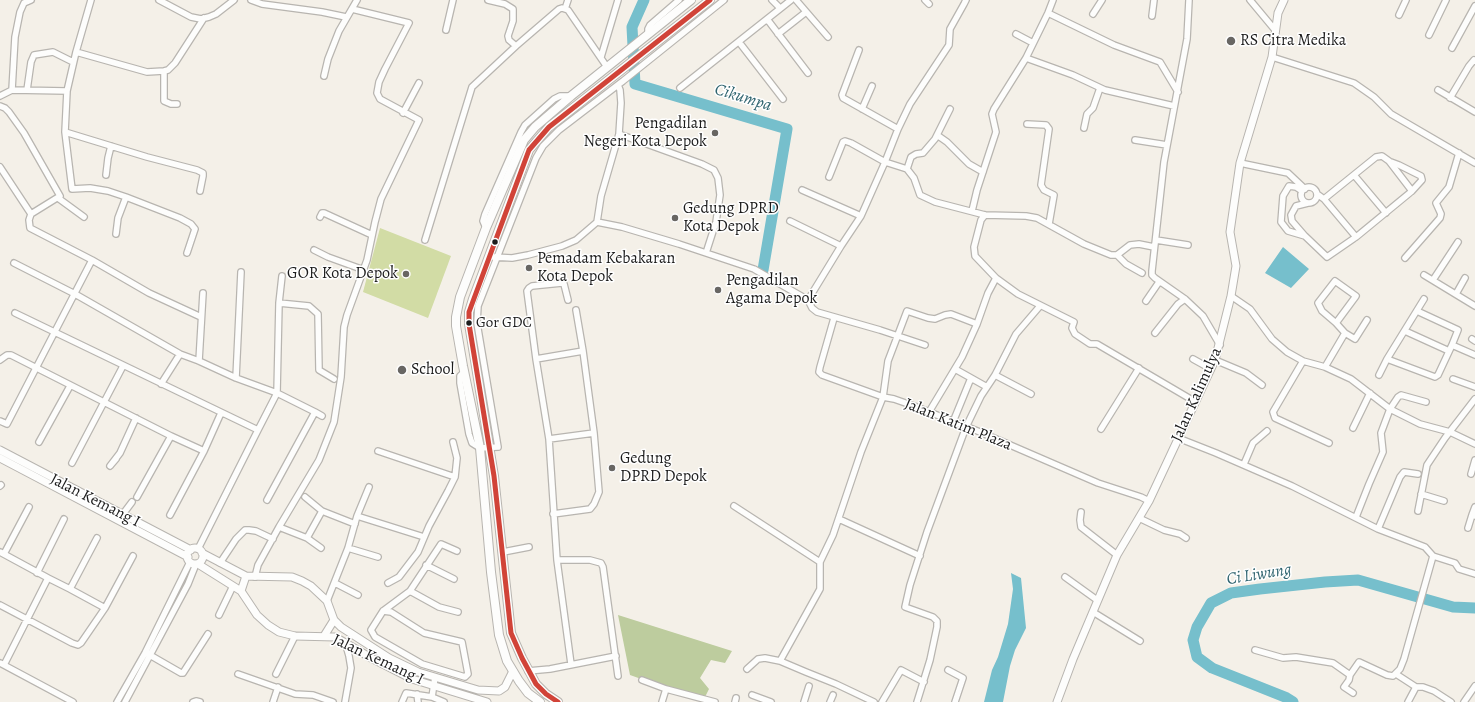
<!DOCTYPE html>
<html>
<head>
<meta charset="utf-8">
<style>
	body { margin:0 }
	canvas { display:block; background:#f4f0e8 }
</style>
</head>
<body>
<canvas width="1475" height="702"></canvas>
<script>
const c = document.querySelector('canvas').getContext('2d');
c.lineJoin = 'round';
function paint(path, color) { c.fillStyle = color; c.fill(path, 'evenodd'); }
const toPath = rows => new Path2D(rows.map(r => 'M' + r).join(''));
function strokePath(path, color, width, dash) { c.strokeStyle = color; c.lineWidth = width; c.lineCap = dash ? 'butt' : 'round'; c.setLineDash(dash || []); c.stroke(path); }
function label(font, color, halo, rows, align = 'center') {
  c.font = font + ' Alegreya,serif'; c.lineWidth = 3; c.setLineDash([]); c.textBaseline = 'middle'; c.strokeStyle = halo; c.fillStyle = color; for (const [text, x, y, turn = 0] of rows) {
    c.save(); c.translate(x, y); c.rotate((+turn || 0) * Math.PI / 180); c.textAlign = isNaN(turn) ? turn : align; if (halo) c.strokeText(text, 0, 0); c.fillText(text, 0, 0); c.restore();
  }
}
paint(toPath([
	[380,228,451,256,428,318,363,292]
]), '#d2dca5');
paint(toPath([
	[618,615,732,651,725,663,711,660,700,678,709,689,703,701,630,675]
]), '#bdcc9e');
paint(toPath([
	[1283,247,1309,269,1291,288,1265,273],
	[1011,573,1021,578,1026,628,1015,650,1010,666,1003,702,984,702,992,670,998,657,1008,624,1013,589]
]), '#76bfcc');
strokePath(toPath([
	[644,0,632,27,635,84,787,129,763,270],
	[1293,702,1285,697,1212,668,1197,657,1193,640,1197,627,1211,603,1231,593,1260,589,1325,582,1358,580,1453,607,1475,608]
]), '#76bfcc', 11);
const minor = toPath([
	[91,0,76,52,67,91,65,132,147,157,197,170,203,173,203,176,200,191],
	[159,0,191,17,201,19,209,17,216,14,234,0],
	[251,0,262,4,322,12,346,17],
	[488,0,505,4,513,9,513,21,508,36,509,40,516,46,559,9,562,8,568,10,607,67],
	[772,0,780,8],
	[796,0,828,37],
	[925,0,929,4],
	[1189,0,1187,39,1164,162,1152,271,1152,275,1155,278,1185,299,1203,316,1220,345],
	[1250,0,1275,30],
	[565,9,568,0],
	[1048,13,1114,45,1160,62,1178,92],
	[1093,14,1102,0],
	[1399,15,1406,0],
	[1152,16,1154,0],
	[767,19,808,73],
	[446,30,453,0],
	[778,34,806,12],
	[1016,34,1033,43],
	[648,35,648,29,650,25,679,0],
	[1429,35,1446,0],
	[739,42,783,99],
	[1452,48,1475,6],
	[859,50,842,95,843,98,898,129],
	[76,52,147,72,164,71,168,70,175,63,204,18],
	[601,57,618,0],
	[1272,57,1354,83,1374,97,1391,114,1475,163],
	[1026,58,1073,75,1105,90,1174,106],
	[164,71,164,101,171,104,177,104],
	[324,76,328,59,339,31,357,0],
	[680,88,791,0],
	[12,90,15,37,20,12,24,3,31,0],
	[27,90,31,62,34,55,53,52,73,62],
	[1438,90,1475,112],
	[0,96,12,90,67,91],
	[1450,98,1469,66,1474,60,1475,61],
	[0,106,5,108,9,112,24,133,60,196,31,214,29,220,30,228,92,260,149,293,201,317],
	[862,109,872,86],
	[403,113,419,83],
	[1027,124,1046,125,1049,129,1041,185,1044,190,1054,195,1049,224],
	[1084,128,1087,114,1093,108,1100,88],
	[65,132,72,189,90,188,108,191,126,197,180,218,191,224,195,229,187,253],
	[619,134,702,164,714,170,718,178,720,195,716,222,706,253],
	[937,135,947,142,969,164,983,172],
	[1135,140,1167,145],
	[1391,162,1399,165,1421,176,1422,180,1412,191],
	[1240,163,1288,173,1305,189],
	[0,167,31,214],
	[907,169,911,157,916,154,923,153,935,139,950,109],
	[106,175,108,158,111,146],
	[1354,175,1386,213],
	[829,177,843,142,845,141,851,143,885,162,907,169,914,178,920,195,935,202,985,215,1026,216,1037,218,1084,244,1111,255,1117,255,1130,245,1139,244,1154,247],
	'1301 195a8 8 0 1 1 16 0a8 8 0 1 1-16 0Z',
	[802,190,861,216],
	[1302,191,1296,187,1289,186,1283,196,1281,222,1288,231,1305,236],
	[1317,194,1324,199,1356,237],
	[58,198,84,217],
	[1308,203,1296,206,1291,215,1292,221,1305,236,1327,257,1356,237,1412,191,1389,161,1382,156,1376,157,1324,199],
	[972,211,977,190,996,132,992,114,994,109,1026,58,1048,13,1053,0],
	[985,215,981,220,974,247,975,256,996,278],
	[320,217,322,213,324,213,372,235],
	[790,221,841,246],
	[597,222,601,196,619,134,621,103,620,90,618,85],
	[486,228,483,221,485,214,521,132,525,125,554,99,560,96,571,96],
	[116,234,118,218,126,197],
	[425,240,472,87,516,46],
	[1156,240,1188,245],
	[314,250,328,257,364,270],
	[1117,255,1126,264,1142,273],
	[494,257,512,258,528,255,562,246,576,240,597,222,622,227,679,244,754,269,808,300,812,308,817,312,880,330,925,345],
	[1405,258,1440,218,1441,214,1436,203,1449,187,1459,153],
	[14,263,75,294,180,354,199,361,236,378,277,393,315,412,267,500],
	[1424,275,1475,306],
	[1433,280,1458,242],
	[1456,294,1465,278],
	[1231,296,1250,309,1272,339,1287,352,1303,361,1325,367,1351,379,1390,409,1420,424,1450,432,1475,444],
	[1424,299,1387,359,1435,377,1438,375,1452,345,1475,355],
	[568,300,564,284,562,283,532,286,529,288,527,291,536,359,583,351],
	[808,300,841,246,861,216,885,162,898,129,910,104,949,45,950,29,964,4,966,0],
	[1146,301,1159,282],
	[279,303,309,306,318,314,319,370,334,379],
	[1417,311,1458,330,1452,345],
	[15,313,258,430,198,549],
	[834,318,820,367,819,372,822,375,883,397,894,399,914,406,980,432,1098,483,1141,497,1149,501],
	[1336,323,1322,311,1318,303,1335,281,1356,296,1336,323,1345,333],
	[1405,331,1449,351],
	[1155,333,1178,304,1185,299],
	[1472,339,1475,341],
	[536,359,549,439],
	[1193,359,1211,369],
	[0,360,7,355,11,355,171,436,204,451],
	[1215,360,1246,373,1262,385],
	[199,361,203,293],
	[1303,361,1273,412,1275,418,1329,443],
	[1325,367,1345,333,1355,339,1367,320],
	[955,369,987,387],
	[464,372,460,376,460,383,469,434,472,443,480,448,498,447,477,323,478,306,536,158,543,146,559,130,623,81,724,0],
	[995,375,1031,394],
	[1379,375,1387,359],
	[236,378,241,272],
	[1453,379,1475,387],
	[161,384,180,354],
	[315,412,322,416],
	[929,412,962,357,977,324],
	[0,421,7,424,92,260],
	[953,422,971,378],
	[1353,428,1370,393],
	[1101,429,1139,368],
	[258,430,277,393,279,303,282,276],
	[1178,438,1216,453,1292,486,1378,529,1425,547,1433,556,1455,563,1459,569,1475,574],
	[39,442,70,386],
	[378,451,455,477],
	[116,459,110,466,120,453,136,418],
	[72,463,123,366],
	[1244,464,1253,443,1267,431],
	[1471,474,1475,460],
	[0,486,1,485],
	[1421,494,1444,501],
	[137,497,171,436],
	[305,497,322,511,307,538],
	[734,506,820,562],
	[322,511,355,524],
	[1418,511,1427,465,1445,438,1475,399],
	[1081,512,1080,520,1081,527,1117,555],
	[123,514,132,502],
	[553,514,590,509,594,504,599,492,594,433,583,351,576,310],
	[170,515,204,451,221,413],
	[357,516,424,537],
	[1475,516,1472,515,1475,507],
	[1356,517,1369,484,1383,452,1381,433,1390,409,1398,397,1401,395,1426,402],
	[1139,518,1164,530,1180,534,1186,538],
	[839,519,920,556],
	[279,527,307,538,321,548],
	[1468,528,1472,515],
	[1378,529,1400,477,1404,472,1418,474],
	[348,548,378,557],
	[0,552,48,578],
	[503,552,529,547],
	[4,554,29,507],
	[557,560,590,560,601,563,603,567,618,676],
	[220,563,236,539,245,530,249,530,256,531,273,539],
	[426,565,454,579],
	[37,573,64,519],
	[255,577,258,565,279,527,319,460,334,422,341,377,344,327,347,315,367,260,375,222,381,199,419,120,380,99,377,93,379,82,385,69,409,23,352,9],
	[1065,577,1097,600],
	[335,583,358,595],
	[388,583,399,577,418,552,429,526,448,491,455,477,457,458,453,442],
	[70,589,97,538],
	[410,591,439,607,458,612],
	[327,601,348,548,357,516,369,487],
	[0,605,72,643,78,645,81,643,105,608],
	[383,611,391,612,424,633,462,642,468,674,465,677,422,664,375,637,371,630,383,611],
	[383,611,410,591,441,544,457,551],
	[1093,612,1140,641],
	[219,615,233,586],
	[345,642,349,656,351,668,345,702],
	[1255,650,1283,658,1296,657,1333,663,1350,675,1359,662,1387,675,1393,676,1400,669,1404,659,1433,556],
	[148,654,181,673,183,673,208,634],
	[780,661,820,589,820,562,833,535,861,452,883,397,888,361,907,311,928,318,935,319,945,315,951,314,977,324,988,293,996,278,1018,294,1074,322,1072,328,1075,334,1090,344,1097,344,1194,401],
	[0,663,73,702],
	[571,664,557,560,549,439,594,433],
	[4,665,48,578,70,589,105,608,133,556],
	[747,669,758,659,765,658,780,661,806,672,836,684,874,702],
	[948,670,963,678,955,702],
	[528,671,550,669,616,656],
	[238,674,295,694,313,695,333,702],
	[276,674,295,636],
	[1396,674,1416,687],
	[1350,675,1349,680,1344,687,1353,693],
	[642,680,666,689,715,702],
	[417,694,418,702],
	[752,695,771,702],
	[432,697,435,677],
	[117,702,145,653,190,562],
	[125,702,188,584,196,564],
	[193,702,196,701,200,702],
	[273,702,278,687],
	[402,702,406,693,432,697,444,702],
	[662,702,666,689],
	[735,702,736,698],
	[804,702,809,686],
	[830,702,833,695],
	[882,702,901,670,924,682],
	[917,702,930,660,937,627,937,621,933,617,905,607,910,585,927,532,966,427,981,396,995,375,1016,334,1040,306],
	[1408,702,1416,687,1423,687,1434,691,1451,702],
	[1464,702,1475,686]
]);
const tertiary = toPath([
	[0,450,191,550],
	[0,458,188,557],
	'187 556a8 8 0 1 1 16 0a8 8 0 1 1-16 0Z',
	[202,553,246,576,292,577,302,581,311,586,327,601,334,620,341,627,389,658,418,672,478,690,499,691,505,687,513,671],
	[198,564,241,591,257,615,268,625,279,632,295,636,335,637,373,659,412,679,487,702],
	[241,591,246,576],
	[324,636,334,620],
	[1057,702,1073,659,1117,555,1149,501,1215,360,1231,296,1236,266,1230,232,1240,163,1272,57,1278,13,1284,0]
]);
const secondary = toPath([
	[540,702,528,693,519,681,507,661,499,635,491,572,480,448,463,366,456,326,456,317,460,297,486,228,524,140,535,127,571,96,691,0],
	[558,702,546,694,536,684,522,658,511,633,494,476,469,324,469,312,473,299,529,150,549,127,710,0]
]);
strokePath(minor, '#b8b5b0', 8);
strokePath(tertiary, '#b8b5b0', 9);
strokePath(secondary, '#b8b5b0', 10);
strokePath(minor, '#fdfdfc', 5.5);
strokePath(tertiary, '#fdfdfc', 7);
strokePath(secondary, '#fdfdfc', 8);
strokePath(toPath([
	[558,702,546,694,536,684,522,658,511,633,494,476,469,324,469,312,529,150,549,127,710,0]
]), '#d14338', 5);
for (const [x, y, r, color] of [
	[1231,41,5,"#686663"],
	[715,133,4,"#686663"],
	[675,218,4,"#686663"],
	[495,242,3.5,"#1c1c1c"],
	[529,268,4,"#686663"],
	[406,274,4,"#686663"],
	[718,290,4,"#686663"],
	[469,323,3.5,"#1c1c1c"],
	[402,370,5,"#686663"],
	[612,468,4,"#686663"]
]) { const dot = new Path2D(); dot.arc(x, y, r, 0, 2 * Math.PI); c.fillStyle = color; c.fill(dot); strokePath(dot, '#fff', 1.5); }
label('15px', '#1c1c1c', '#fff', [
	["Gor GDC",476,323]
], 'left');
label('16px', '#1c1c1c', '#fff', [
	["RS Citra Medika",1240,41],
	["Pengadilan",707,124,"right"],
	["Negeri Kota Depok",707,142,"right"],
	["Gedung DPRD",683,209],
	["Kota Depok",683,227],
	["Pemadam Kebakaran",537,259],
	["Kota Depok",537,277],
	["GOR Kota Depok",398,274,"right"],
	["Pengadilan",726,281],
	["Agama Depok",726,299],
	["School",411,370],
	["Gedung",620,459],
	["DPRD Depok",620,477]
], 'left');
label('16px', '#1c1c1c', '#fff', [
	["Jalan Kalimulya",1197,395,-66],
	["Jalan Katim Plaza",958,425,22],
	["Jalan Kemang I",95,501,27],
	["Jalan Kemang I",378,660,25]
]);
label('italic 17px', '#2e636e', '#fff', [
	["Cikumpa",743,98,17],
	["Ci Liwung",1259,575,-9]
]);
</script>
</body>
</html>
